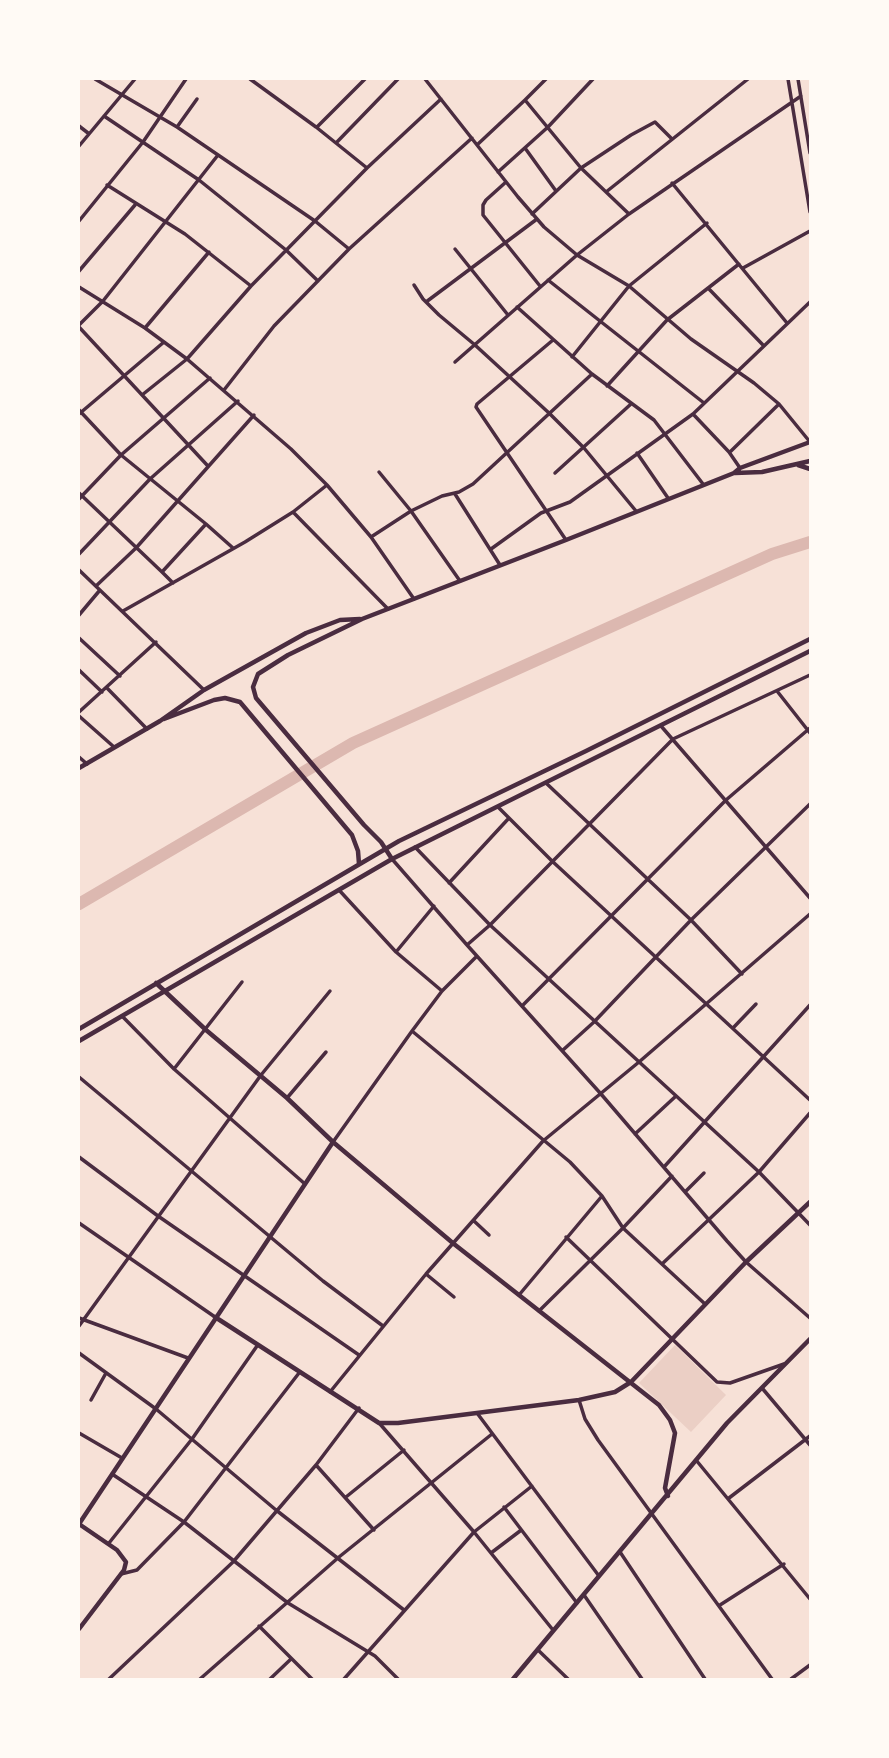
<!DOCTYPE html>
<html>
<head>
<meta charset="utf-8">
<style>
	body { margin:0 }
	#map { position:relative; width:889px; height:1758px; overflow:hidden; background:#f7e1d7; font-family:"Archivo Narrow",sans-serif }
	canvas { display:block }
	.frame { position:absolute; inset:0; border:80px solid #fffaf5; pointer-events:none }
</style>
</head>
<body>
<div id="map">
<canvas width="889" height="1758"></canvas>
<div class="frame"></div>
</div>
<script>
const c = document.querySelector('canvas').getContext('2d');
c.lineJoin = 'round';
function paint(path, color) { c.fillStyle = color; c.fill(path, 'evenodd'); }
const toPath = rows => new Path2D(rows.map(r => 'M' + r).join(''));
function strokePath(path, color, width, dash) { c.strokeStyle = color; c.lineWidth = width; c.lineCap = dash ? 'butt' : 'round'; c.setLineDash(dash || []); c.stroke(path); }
paint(toPath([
	[675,1345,726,1395,691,1432,639,1383]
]), '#ebcfc5');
strokePath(toPath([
	[79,904,353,743,772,554,810,542]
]), '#dcb8b0', 12);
strokePath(toPath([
	[95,79,177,127,315,221,349,249],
	[250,79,316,127,367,168],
	[425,79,518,197,544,227,577,255,629,286,691,339,754,383,779,404,810,442],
	[788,79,810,212],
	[798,79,810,153],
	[525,100,546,79],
	[104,116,199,180,286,250,318,281],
	[79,126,88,133],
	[177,127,197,99],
	[317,127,365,79],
	[337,142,398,79],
	[478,144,525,100,581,168,629,214],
	[79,146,135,79],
	[525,148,556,191],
	[498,172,548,127,593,79],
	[506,182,486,200,483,205,483,215,540,286],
	[672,183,787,323],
	[107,185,185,234,251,286],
	[606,192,748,79],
	[532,214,581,168,631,135,655,122,671,138],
	[79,221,143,142,186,79],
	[455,249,508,315],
	[743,268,810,231],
	[79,271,135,205],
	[548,280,704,403],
	[414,285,423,299,439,315,475,345,549,413,584,448,636,511],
	[79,287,145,328,187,359,291,449,327,485,371,537,414,599],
	[709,289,763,345],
	[426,302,537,219],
	[517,307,592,374,654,420,703,484],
	[79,325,103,301,218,155],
	[79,327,207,465],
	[145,328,209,252],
	[553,340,477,404,476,407,566,540],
	[572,357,629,286,707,223],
	[455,362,577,255,629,214,801,96],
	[607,386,667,320,739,264],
	[224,390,274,326,349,249,472,138],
	[142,395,187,359,251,286,367,168,441,99],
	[79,410,121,455,206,524,162,572,79,493],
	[79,414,164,342],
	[693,414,729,452,740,468],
	[730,452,779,404],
	[637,453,668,498],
	[379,472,411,511,460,581],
	[555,473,631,404],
	[455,494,500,565],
	[79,499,121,455,210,378],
	[293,512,388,609],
	[206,524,233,548],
	[371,537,411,511,442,496,459,492,473,484,592,374],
	[491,549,541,513,570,502,693,414,810,302],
	[79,554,150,479,238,401],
	[79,570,204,690],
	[162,572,173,583],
	[96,586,136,548,254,415],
	[123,611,245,542,293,512,327,485],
	[79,615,100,590],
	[79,638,120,676],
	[79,670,102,692],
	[107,688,147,729],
	[777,691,810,733],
	[79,712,156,642],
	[79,716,114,747],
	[661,726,810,898],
	[79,757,87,764],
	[546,783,691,920,742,974],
	[498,807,552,861,810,1100],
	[415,847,490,925,759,1172,810,1225],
	[392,859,467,945,601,1094,727,1241,746,1262,810,1318],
	[449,883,509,818],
	[339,890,396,952,442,991],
	[467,945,490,925,673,739,810,675],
	[396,952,434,906],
	[522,1006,726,800,810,728],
	[122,1016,174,1069,305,1184],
	[733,1028,756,1004],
	[412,1031,570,1162,602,1196,623,1228,705,1304],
	[563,1050,594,1022,691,920,810,804],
	[174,1069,242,982],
	[79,1077,323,1281,383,1326],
	[287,1098,326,1052],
	[635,1134,676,1096],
	[333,1142,412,1031,442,991,477,956],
	[79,1157,158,1216,359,1355],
	[664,1167,810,1005],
	[686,1191,704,1173],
	[474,1221,489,1235],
	[79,1223,215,1317],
	[566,1237,717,1382,730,1383,784,1364],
	[662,1264,759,1172,810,1113],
	[426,1274,454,1297],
	[519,1295,602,1196],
	[539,1311,623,1228,672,1176],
	[79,1318,188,1358],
	[79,1326,261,1075,330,991],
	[79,1353,156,1409,276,1510,404,1610],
	[762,1388,810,1445],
	[330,1392,426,1274,543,1141,639,1062,810,914],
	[91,1400,106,1373],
	[579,1400,585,1419,598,1440,772,1679],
	[477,1413,599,1576],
	[380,1424,474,1532,553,1630],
	[79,1433,122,1458],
	[696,1460,810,1599],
	[316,1465,374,1530],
	[112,1474,184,1522,288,1603,375,1656,398,1679],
	[346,1497,404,1450],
	[729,1498,810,1436],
	[504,1507,577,1603],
	[109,1543,192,1439,257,1346],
	[620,1552,705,1679],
	[491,1553,520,1531],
	[121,1574,137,1570,184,1522,299,1373],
	[584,1595,642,1679],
	[720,1605,784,1564],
	[259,1626,312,1679],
	[538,1650,568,1679],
	[109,1679,233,1562,316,1465,359,1408],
	[200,1679,339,1557,492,1434],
	[270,1679,291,1659],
	[344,1679,474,1532,532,1486],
	[791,1679,810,1665]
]), '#4a2c40', 3.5);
strokePath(toPath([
	[798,465,810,469],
	[735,473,762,472,810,461],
	[164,719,214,700,225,698,240,702,352,835,358,851,359,864],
	[79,768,160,721,204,690,306,633,340,620,360,619],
	[392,859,381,842,364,825,256,698,253,687,258,674,288,655,362,619,566,540,734,473,740,468,810,442],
	[156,983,206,1030,287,1098,333,1142,454,1244,659,1405,670,1420,675,1433,665,1488,668,1496],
	[79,1029,399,841,586,751,810,639],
	[79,1041,392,859,810,651],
	[215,1317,379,1423,398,1423,579,1400,615,1392,631,1382,746,1262,810,1202],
	[79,1524,333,1142],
	[79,1524,117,1550,126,1562,124,1570,79,1629],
	[513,1679,727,1423,810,1339]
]), '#4a2c40', 4.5);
</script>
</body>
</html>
